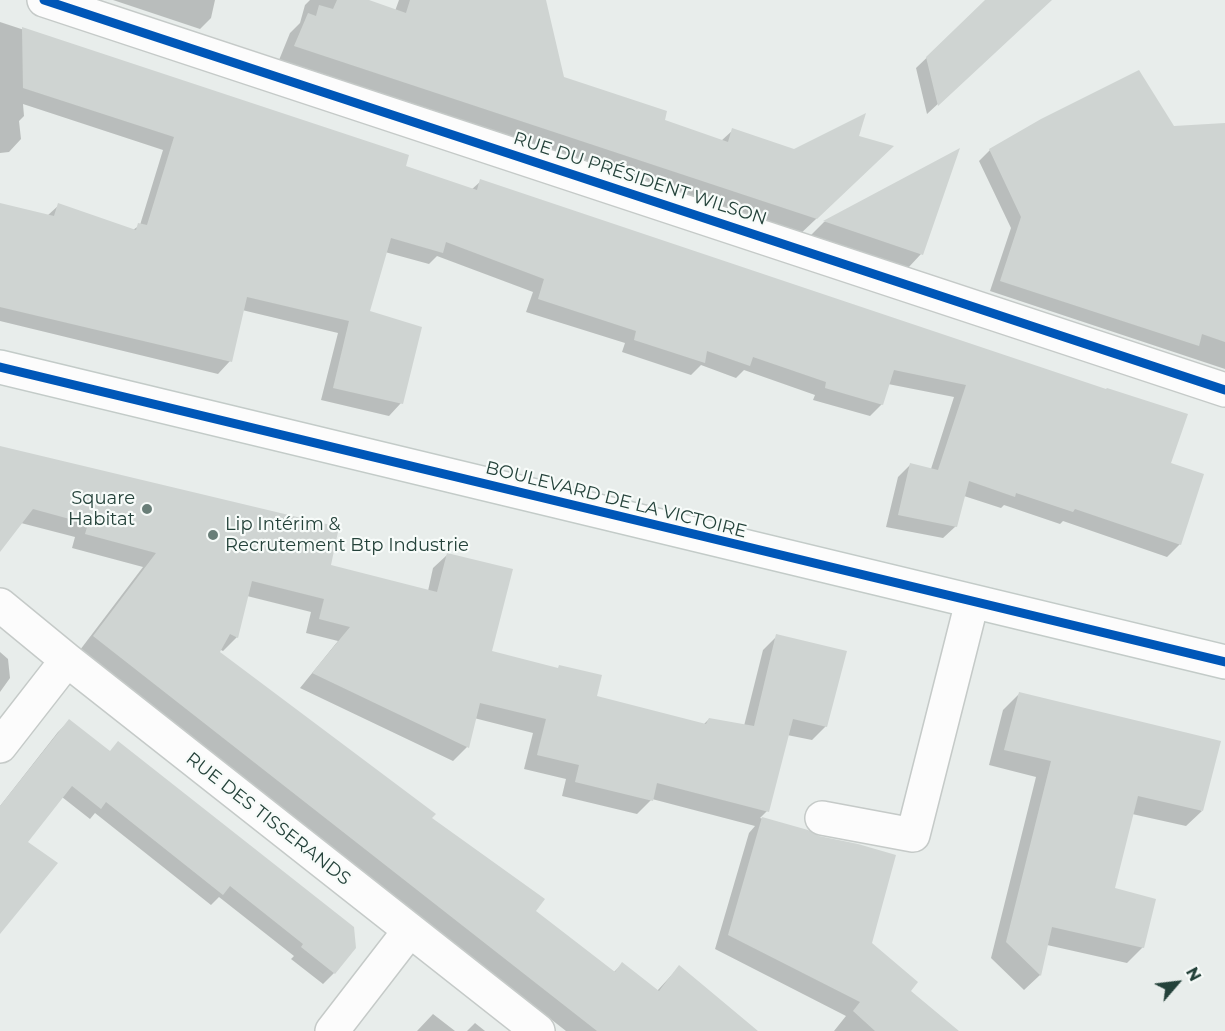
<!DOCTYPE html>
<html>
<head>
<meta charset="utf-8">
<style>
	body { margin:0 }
	#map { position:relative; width:1225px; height:1031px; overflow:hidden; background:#e8edeb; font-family:Montserrat,sans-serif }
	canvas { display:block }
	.north { position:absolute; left:1147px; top:953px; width:60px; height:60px; -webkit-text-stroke:4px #f7fbf9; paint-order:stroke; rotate:62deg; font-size:16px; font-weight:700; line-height:24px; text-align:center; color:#24423a }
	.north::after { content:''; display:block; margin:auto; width:21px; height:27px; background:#24423a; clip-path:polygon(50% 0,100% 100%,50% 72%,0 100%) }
</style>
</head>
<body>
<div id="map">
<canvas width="1225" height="1031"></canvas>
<div class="north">N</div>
</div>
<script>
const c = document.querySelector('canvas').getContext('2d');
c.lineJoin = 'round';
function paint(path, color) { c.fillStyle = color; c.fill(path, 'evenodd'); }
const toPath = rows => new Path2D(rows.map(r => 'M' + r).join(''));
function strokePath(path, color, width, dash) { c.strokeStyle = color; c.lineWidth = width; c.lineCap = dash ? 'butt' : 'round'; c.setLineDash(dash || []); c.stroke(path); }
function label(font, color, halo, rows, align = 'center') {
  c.font = font + ' Montserrat,sans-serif'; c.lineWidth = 4.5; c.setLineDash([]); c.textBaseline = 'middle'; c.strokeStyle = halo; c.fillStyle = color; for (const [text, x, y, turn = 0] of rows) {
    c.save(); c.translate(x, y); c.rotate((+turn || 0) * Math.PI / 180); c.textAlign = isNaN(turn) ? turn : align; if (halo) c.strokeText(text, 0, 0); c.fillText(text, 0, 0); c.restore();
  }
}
paint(toPath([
	[113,0,215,0,211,18,200,29],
	[310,0,364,0,395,11,399,0,545,0,563,78,663,121,721,141,733,130,794,150,857,137,873,165,797,237,277,65,290,33,300,23,305,5],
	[987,0,1050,0,927,114,916,68],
	[0,22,407,156,404,166,471,190,481,181,1170,464,1180,544,1167,557,1063,521,1060,524,1004,505,1001,508,964,496,956,526,943,538,886,527,898,477,911,464,931,469,954,397,888,384,882,404,870,416,813,400,815,395,744,370,736,378,701,365,691,375,622,352,625,343,526,312,533,292,437,256,429,264,385,252,368,312,401,403,389,416,321,400,338,333,242,310,230,361,218,374,0,321,0,205,47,216,59,205,133,230,140,225,163,150,23,104,24,116,19,121,21,139,9,152,0,153],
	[1225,125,1225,369,990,291,1011,228,979,161,990,150],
	[958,151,921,254,908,268,811,235,824,222],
	[0,447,330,566,428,591,433,568,447,555,490,652,595,697,703,725,709,719,744,726,763,650,777,636,826,726,812,740,787,735,767,811,760,818,807,831,870,943,909,991,932,1031,834,1031,846,1016,715,949,749,833,755,826,652,799,637,814,562,796,566,779,524,769,533,733,474,718,467,747,453,761,300,688,338,641,306,633,311,612,247,596,237,637,223,651,219,649,218,652,430,819,534,911,614,972,622,964,657,991,679,967,756,1031,566,1031,80,650,143,567,72,548,75,537,21,523,0,550],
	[0,652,8,659,10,678,0,692],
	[1019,694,1202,811,1186,826,1132,814,1114,889,1143,947,1127,963,1047,945,1040,975,1024,990,991,958,1036,777,989,765,1003,710],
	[69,721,354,947,334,973,323,984,291,959,294,956,219,897,211,905,95,813,90,819,62,797,26,842,0,930,0,806,58,732],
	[433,1014,455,1031,417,1031],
	[475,1023,485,1031,467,1031]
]), '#0003');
paint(toPath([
	[337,0,369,0,406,13,410,0,546,0,564,77,667,111,665,120,728,142,732,128,794,149,866,113,859,136,894,146,817,219,294,46,308,13,316,16,319,5,333,9],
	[985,0,1052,0,938,106,926,57],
	[22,27,409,155,406,166,477,190,480,179,1106,389,1107,388,1188,414,1171,463,1204,474,1181,545,1075,509,1073,512,1016,493,1015,497,969,481,957,527,898,515,910,463,938,470,966,385,894,370,883,405,825,388,826,382,753,357,750,366,707,351,705,363,634,340,636,331,538,299,544,279,446,242,443,253,391,238,370,311,422,327,403,404,333,388,349,321,247,297,232,362,0,307,0,203,54,216,58,203,136,230,138,223,147,225,174,137,23,88],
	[1139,70,1174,126,1225,123,1225,342,1202,334,1199,346,1000,281,1021,217,989,149,1041,119],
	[960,148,923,255,823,221],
	[0,446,339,527,331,565,437,592,447,553,513,569,492,651,558,668,559,665,602,675,597,696,706,724,709,718,754,726,776,634,847,651,827,727,793,719,769,812,657,783,653,801,575,782,579,765,537,755,546,719,480,703,469,748,312,673,350,627,319,619,324,599,252,581,238,638,230,634,220,652,436,814,432,818,545,899,536,911,615,972,622,962,659,991,679,965,758,1031,597,1031,93,636,156,553,85,534,88,524,33,509,0,552],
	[1019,692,1221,741,1203,811,1138,796,1115,888,1156,899,1144,948,1052,927,1041,976,1006,942,1051,761,1004,750],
	[69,719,110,751,118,741,354,927,356,948,335,974,301,947,303,944,230,886,223,895,106,802,101,809,72,786,28,842,58,863,0,934,0,806],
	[762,817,808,830,819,836,858,844,896,855,872,943,918,982,911,991,959,1031,875,1031,853,1011,860,1002,728,935]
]), '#cfd4d2');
const minor = toPath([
	[44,0,1225,390],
	[0,605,67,660,538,1031],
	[0,746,67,660],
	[822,818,913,835,972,602],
	[332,1031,410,930]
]);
const secondary = toPath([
	[0,367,1225,662]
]);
strokePath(minor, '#c5cac8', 36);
strokePath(secondary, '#c3cbc8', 36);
strokePath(minor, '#fcfcfc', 33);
strokePath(secondary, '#fcfcfc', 33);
strokePath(toPath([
	[44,0,1225,390],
	[0,367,1225,662]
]), '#0057b8', 9);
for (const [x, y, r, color] of [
	[147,509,6,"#697e78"],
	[213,535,6,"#697e78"]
]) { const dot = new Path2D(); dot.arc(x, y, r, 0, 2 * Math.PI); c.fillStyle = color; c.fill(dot); strokePath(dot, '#f7fbf9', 2); }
label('18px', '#24423a', '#f7fbf9', [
	["RUE DU PRÉSIDENT WILSON",640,179,18],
	["BOULEVARD DE LA VICTOIRE",616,500,14],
	["RUE DES TISSERANDS",268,819,38]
]);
label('18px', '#24423a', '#f7fbf9', [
	["Square",135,499],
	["Habitat",135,520],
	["Lip Intérim &",225,525,"left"],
	["Recrutement Btp Industrie",225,546,"left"]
], 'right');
</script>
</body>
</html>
